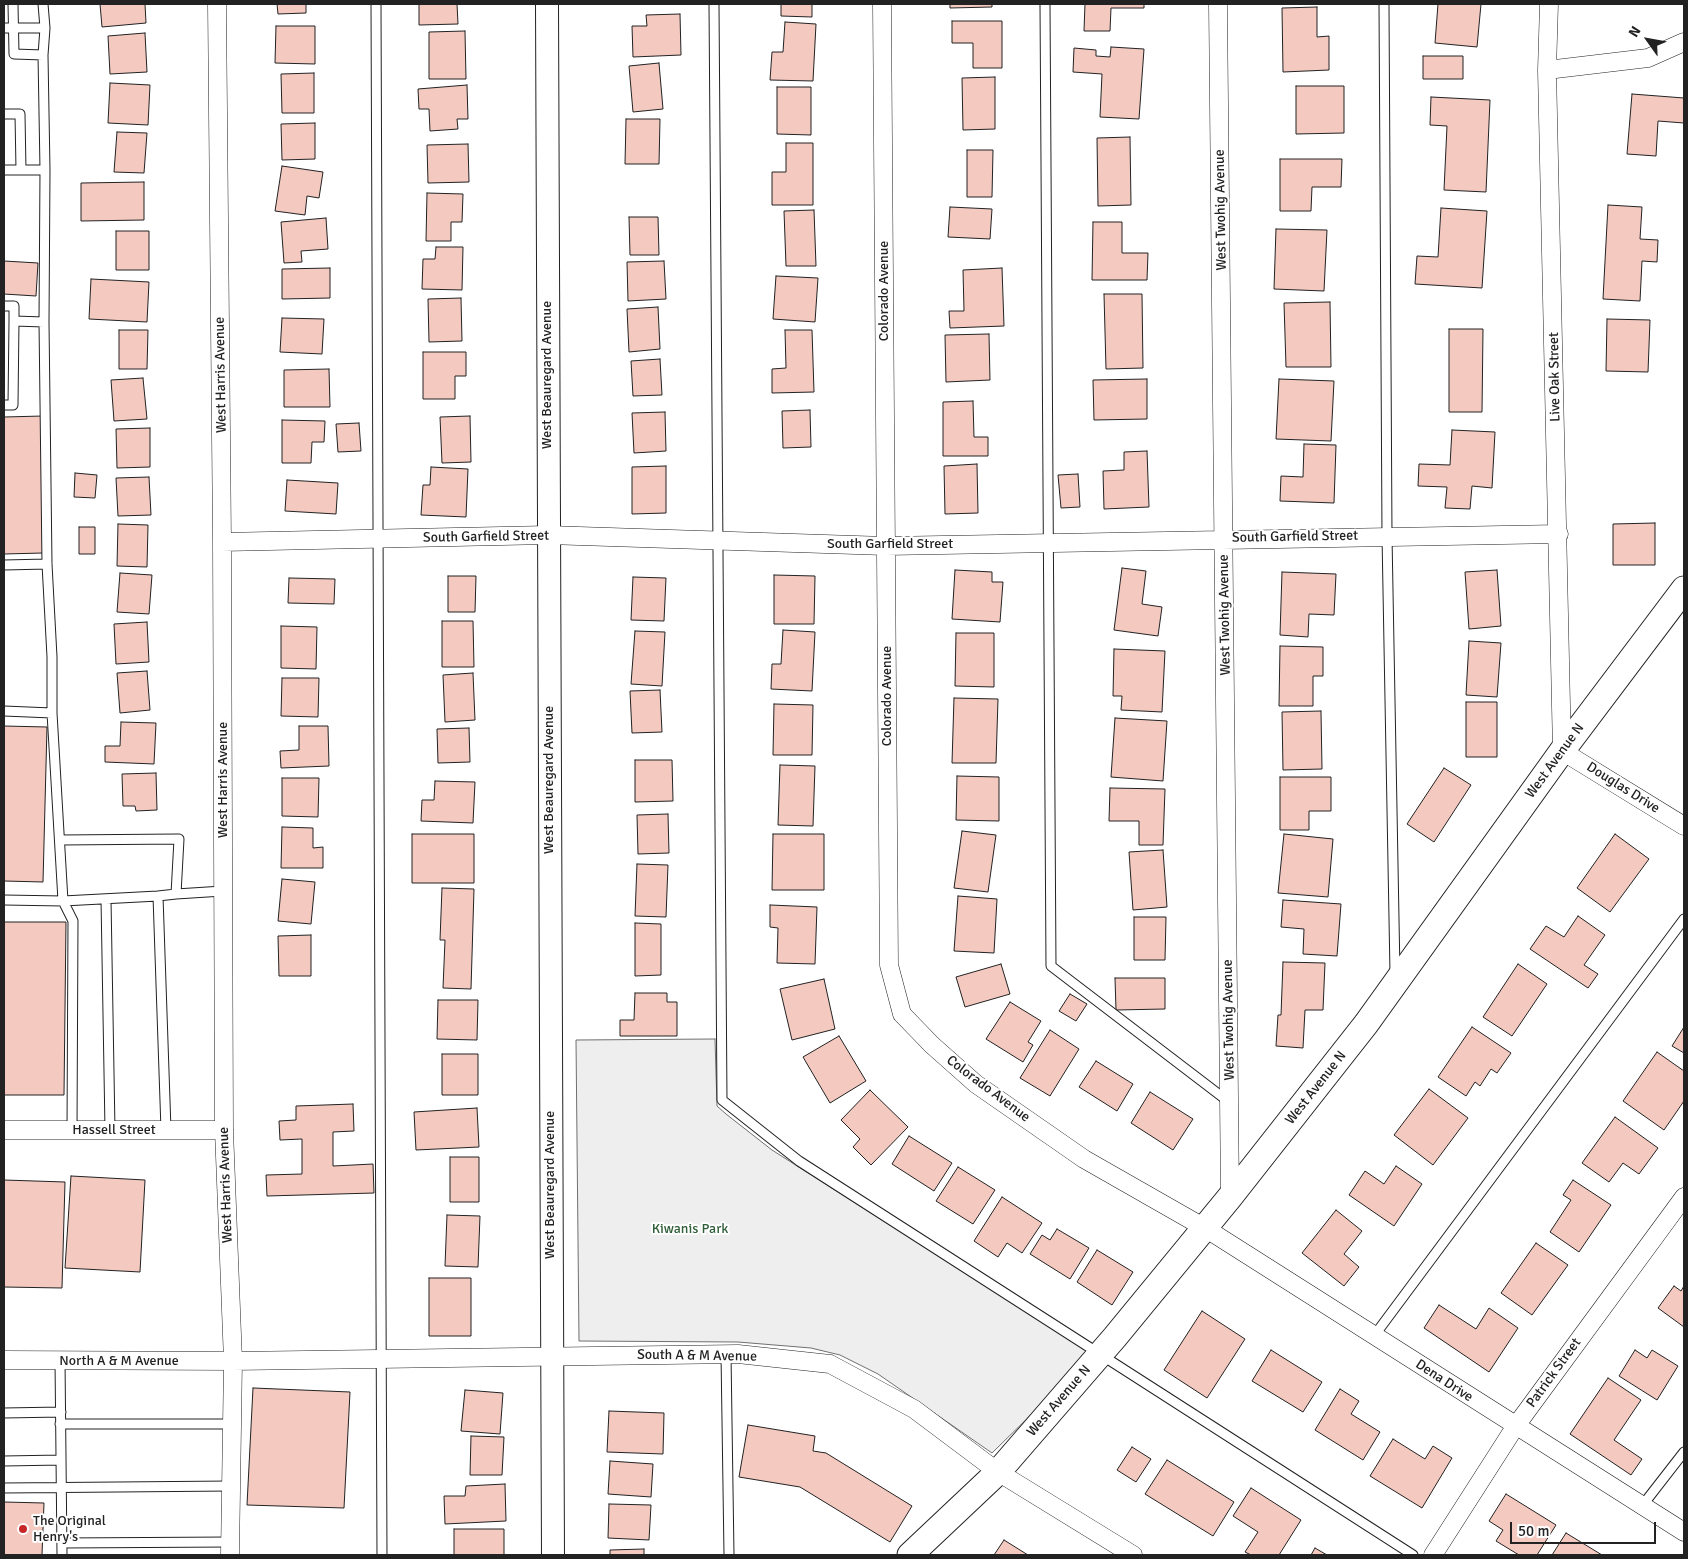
<!DOCTYPE html>
<html>
<head>
<meta charset="utf-8">
<style>
	body { margin:0 }
	#map { position:relative; width:1688px; height:1559px; overflow:hidden; background:#fff; font-family:Signika,sans-serif }
	canvas { display:block }
	.frame { position:absolute; inset:0; border:5px solid #222; pointer-events:none }
	.north { position:absolute; left:1623px; top:15px; width:50px; height:50px; -webkit-text-stroke:4px #fff; paint-order:stroke; rotate:302deg; font-size:14px; font-weight:700; line-height:20px; text-align:center; color:#222 }
	.north::after { content:''; display:block; margin:auto; width:18px; height:22px; background:#222; clip-path:polygon(50% 0,100% 100%,50% 72%,0 100%) }
	.scale { position:absolute; left:1510px; top:1522px; width:146px; height:22px; box-sizing:border-box; border:2px solid #222; border-top:0; padding-left:6px; font-size:15px; line-height:18px; white-space:nowrap; color:#222; -webkit-text-stroke:4px #fff; paint-order:stroke }
</style>
</head>
<body>
<div id="map">
<canvas width="1688" height="1559"></canvas>
<div class="frame"></div>
<div class="north">N</div>
<div class="scale">50 m</div>
</div>
<script>
const c = document.querySelector('canvas').getContext('2d');
c.lineJoin = 'round';
function paint(path, color) { c.fillStyle = color; c.fill(path, 'evenodd'); }
const toPath = rows => new Path2D(rows.map(r => 'M' + r).join(''));
function strokePath(path, color, width, dash) { c.strokeStyle = color; c.lineWidth = width; c.lineCap = dash ? 'butt' : 'round'; c.setLineDash(dash || []); c.stroke(path); }
function label(font, color, halo, rows, align = 'center') {
  c.font = font + ' Signika,sans-serif'; c.lineWidth = 4; c.setLineDash([]); c.textBaseline = 'middle'; c.strokeStyle = halo; c.fillStyle = color; for (const [text, x, y, turn = 0] of rows) {
    c.save(); c.translate(x, y); c.rotate((+turn || 0) * Math.PI / 180); c.textAlign = isNaN(turn) ? turn : align; if (halo) c.strokeText(text, 0, 0); c.fillText(text, 0, 0); c.restore();
  }
}
const green = toPath([
	[715,1039,717,1106,726,1114,772,1150,1093,1354,992,1453,878,1374,840,1355,811,1348,738,1342,579,1341,576,1040,715,1039]
]);
paint(green, '#eee');
strokePath(green, '#6f6f6f', 1);
const building = toPath([
	[100,4,145,4,146,23,102,27,100,4],
	[277,4,306,4,306,13,278,14,277,4],
	[419,4,457,4,458,24,419,25,419,4],
	[781,4,812,4,812,17,781,16,781,4],
	[950,4,992,4,992,7,950,8,950,4],
	[1085,4,1144,4,1144,8,1111,8,1110,31,1084,31,1085,4],
	[1438,4,1481,4,1477,47,1435,43,1438,4],
	[1317,7,1317,37,1329,36,1329,70,1283,72,1282,8,1317,7],
	[680,14,681,55,633,57,632,26,647,26,646,15,680,14],
	[952,21,1002,21,1002,68,973,68,973,43,952,43,952,21],
	[785,22,816,24,813,81,770,80,772,52,783,52,785,22],
	[276,26,315,26,315,64,275,63,276,26],
	[465,31,466,79,429,79,429,32,465,31],
	[145,33,147,72,110,74,108,36,145,33],
	[1111,47,1144,49,1139,119,1100,117,1102,74,1073,72,1074,48,1096,50,1096,56,1110,57,1111,47],
	[1423,56,1463,56,1463,79,1423,79,1423,56],
	[659,63,663,109,633,112,629,66,659,63],
	[314,73,314,113,282,113,281,74,314,73],
	[995,77,995,129,963,130,962,78,995,77],
	[110,83,150,85,148,125,108,123,110,83],
	[467,85,468,119,457,119,458,129,430,131,429,109,419,109,418,89,467,85],
	[1296,86,1344,86,1344,133,1296,134,1296,86],
	[777,87,811,87,811,135,777,134,777,87],
	[1632,94,1684,98,1684,123,1658,121,1656,156,1627,154,1632,94],
	[1431,97,1490,100,1486,192,1444,190,1447,126,1430,125,1431,97],
	[626,119,660,119,659,164,625,164,626,119],
	[315,123,315,159,282,160,281,124,315,123],
	[117,132,147,133,144,173,114,172,117,132],
	[1130,137,1131,205,1098,206,1097,138,1130,137],
	[786,143,813,143,813,205,772,205,772,172,786,172,786,143],
	[468,144,469,182,428,183,427,145,468,144],
	[967,150,993,150,992,197,967,197,967,150],
	[1280,159,1342,159,1341,187,1312,187,1311,211,1280,211,1280,159],
	[282,166,323,172,319,198,307,196,305,215,275,211,282,166],
	[144,182,144,220,81,221,81,183,144,182],
	[427,193,463,194,462,222,451,222,451,241,426,241,427,193],
	[1608,205,1642,207,1640,239,1658,240,1657,262,1642,261,1640,301,1603,299,1608,205],
	[950,207,992,209,990,239,948,237,950,207],
	[1441,208,1487,211,1482,288,1415,284,1417,256,1438,257,1441,208],
	[814,210,816,266,786,266,784,211,814,210],
	[629,217,658,217,659,255,630,255,629,217],
	[326,218,328,249,301,251,302,262,284,263,281,222,326,218],
	[1093,222,1122,222,1122,253,1148,253,1147,280,1092,280,1093,222],
	[1276,229,1327,230,1324,291,1274,289,1276,229],
	[116,231,149,231,149,270,116,270,116,231],
	[436,247,463,247,462,290,422,289,423,259,435,259,436,247],
	[4,261,38,263,36,296,4,294,4,261],
	[664,261,666,299,628,301,627,262,664,261],
	[330,268,330,298,282,299,282,269,330,268],
	[1002,268,1004,326,950,328,949,311,964,311,963,270,1002,268],
	[776,276,818,278,815,322,773,319,776,276],
	[91,279,149,282,147,322,89,319,91,279],
	[1104,294,1142,294,1143,368,1106,369,1104,294],
	[461,298,462,341,429,342,428,299,461,298],
	[1330,302,1331,367,1286,367,1284,303,1330,302],
	[658,307,660,349,629,352,627,309,658,307],
	[282,318,324,319,322,354,280,352,282,318],
	[1607,319,1650,320,1648,372,1606,371,1607,319],
	[1449,329,1483,329,1482,412,1449,412,1449,329],
	[119,330,148,330,147,369,119,369,119,330],
	[785,330,812,330,814,392,772,393,772,369,786,368,785,330],
	[989,334,990,380,946,382,945,335,989,334],
	[423,352,466,352,466,376,455,376,455,399,423,399,423,352],
	[660,359,662,395,633,396,631,361,660,359],
	[329,369,330,407,284,407,284,370,329,369],
	[143,378,147,419,114,421,111,380,143,378],
	[1147,379,1147,419,1094,420,1093,380,1147,379],
	[1279,379,1334,381,1331,441,1276,439,1279,379],
	[973,401,974,437,988,437,988,456,943,456,943,402,973,401],
	[810,410,811,447,783,448,782,411,810,410],
	[665,412,666,451,634,453,632,413,665,412],
	[43,416,43,553,4,554,4,417,43,416],
	[470,416,471,462,442,463,440,417,470,416],
	[282,420,325,421,324,442,312,442,311,463,282,463,282,420],
	[359,423,361,451,338,452,336,424,359,423],
	[150,428,150,467,117,468,116,429,150,428],
	[1452,430,1495,432,1492,488,1472,486,1470,509,1445,508,1447,487,1418,486,1419,464,1450,465,1452,430],
	[1304,444,1336,445,1334,503,1280,501,1281,476,1303,477,1304,444],
	[1147,451,1149,507,1104,509,1103,471,1124,470,1124,452,1147,451],
	[977,464,978,513,945,514,944,466,977,464],
	[666,466,666,513,632,514,632,467,666,466],
	[431,467,468,469,466,517,421,515,423,485,430,485,431,467],
	[75,473,97,475,95,498,74,497,75,473],
	[1078,474,1080,507,1061,508,1058,475,1078,474],
	[149,477,151,515,118,516,116,478,149,477],
	[287,480,338,483,336,514,285,511,287,480],
	[1655,523,1655,565,1613,565,1613,524,1655,523],
	[118,524,148,525,147,567,117,566,118,524],
	[79,527,95,527,95,554,79,554,79,527],
	[1122,568,1146,571,1142,604,1162,607,1158,636,1114,630,1122,568],
	[955,570,992,572,992,582,1003,582,1000,622,952,619,955,570],
	[1497,570,1501,626,1469,629,1465,572,1497,570],
	[1282,572,1336,574,1334,615,1309,614,1308,637,1280,635,1282,572],
	[120,573,152,575,149,614,117,612,120,573],
	[774,575,815,576,814,624,774,624,774,575],
	[448,576,476,576,475,612,448,612,448,576],
	[633,577,666,578,664,621,631,620,633,577],
	[289,578,335,579,334,604,288,603,289,578],
	[442,621,473,621,474,667,442,667,442,621],
	[147,622,149,662,116,664,114,624,147,622],
	[281,626,317,627,316,669,281,668,281,626],
	[783,630,815,632,812,691,771,689,772,664,781,664,783,630],
	[635,631,665,632,662,686,631,684,635,631],
	[956,633,994,633,994,687,955,686,956,633],
	[1469,641,1501,643,1497,697,1466,695,1469,641],
	[1280,646,1323,647,1323,676,1313,676,1313,706,1279,706,1280,646],
	[1114,649,1165,651,1162,712,1121,710,1122,696,1113,696,1114,649],
	[147,671,150,710,120,713,117,673,147,671],
	[473,673,475,720,445,722,443,675,473,673],
	[282,678,319,678,318,717,281,716,282,678],
	[660,690,662,732,632,733,630,691,660,690],
	[954,698,998,699,996,763,952,763,954,698],
	[1466,702,1497,702,1497,757,1466,757,1466,702],
	[774,704,813,705,812,755,773,755,774,704],
	[1321,711,1322,769,1283,770,1282,712,1321,711],
	[1115,718,1167,721,1163,781,1111,777,1115,718],
	[121,722,156,723,154,764,105,762,105,746,120,746,121,722],
	[4,726,47,727,43,882,4,881,4,726],
	[299,726,328,726,329,766,281,768,280,751,299,750,299,726],
	[469,728,470,762,438,763,437,729,469,728],
	[635,760,672,760,673,801,635,802,635,760],
	[780,765,815,766,813,826,778,825,780,765],
	[1444,768,1471,785,1434,842,1407,824,1444,768],
	[156,773,157,810,136,811,135,806,123,806,122,774,156,773],
	[957,776,999,777,999,821,956,820,957,776],
	[1280,777,1331,777,1331,811,1309,811,1309,830,1280,830,1280,777],
	[282,778,319,778,318,817,282,816,282,778],
	[435,781,475,782,473,823,421,821,422,800,434,800,435,781],
	[1110,788,1165,789,1163,845,1139,845,1139,821,1109,821,1110,788],
	[668,814,669,853,638,854,637,815,668,814],
	[282,827,313,828,313,848,323,847,323,868,281,868,282,827],
	[962,831,996,835,988,892,954,888,962,831],
	[412,834,474,834,474,883,412,883,412,834],
	[773,834,824,834,824,890,772,890,773,834],
	[1284,834,1333,839,1328,897,1278,893,1284,834],
	[1615,834,1649,859,1610,912,1577,888,1615,834],
	[1163,850,1167,907,1133,910,1129,852,1163,850],
	[637,864,668,865,666,917,635,916,637,864],
	[282,879,315,882,311,924,278,921,282,879],
	[442,888,474,889,471,989,443,988,445,940,440,940,442,888],
	[958,896,997,899,994,953,954,951,958,896],
	[1283,900,1341,904,1337,956,1303,954,1304,929,1281,927,1283,900],
	[770,905,817,907,815,964,777,963,778,928,770,927,770,905],
	[1578,916,1605,935,1584,965,1598,974,1588,988,1530,949,1546,926,1564,937,1578,916],
	[1134,917,1166,917,1165,960,1134,960,1134,917],
	[4,922,66,922,64,1095,4,1095,4,922],
	[635,923,661,924,661,975,635,976,635,923],
	[311,935,311,976,279,976,278,936,311,935],
	[1283,962,1325,963,1323,1010,1305,1010,1303,1048,1276,1046,1278,1015,1281,1015,1283,962],
	[1001,964,1010,994,965,1007,956,977,1001,964],
	[1518,964,1547,984,1512,1036,1483,1017,1518,964],
	[1115,978,1165,978,1165,1009,1116,1010,1115,978],
	[824,979,835,1029,792,1040,780,989,824,979],
	[635,993,667,993,667,1002,677,1002,677,1036,620,1036,620,1020,634,1020,635,993],
	[1070,994,1087,1004,1076,1021,1059,1011,1070,994],
	[438,1000,478,1000,477,1040,437,1039,438,1000],
	[1010,1002,1041,1021,1028,1042,1033,1045,1023,1062,986,1039,1010,1002],
	[1472,1027,1511,1053,1497,1073,1491,1069,1480,1086,1475,1082,1466,1096,1438,1077,1472,1027],
	[1684,1027,1684,1053,1672,1046,1684,1027],
	[1050,1030,1079,1049,1050,1096,1020,1078,1050,1030],
	[839,1036,866,1081,830,1103,803,1057,839,1036],
	[1657,1052,1684,1071,1684,1101,1664,1130,1623,1101,1657,1052],
	[442,1054,478,1054,478,1095,442,1095,442,1054],
	[1096,1061,1133,1084,1117,1111,1079,1087,1096,1061],
	[1429,1089,1468,1118,1433,1165,1394,1135,1429,1089],
	[870,1090,908,1127,871,1165,853,1147,860,1139,841,1120,870,1090],
	[1150,1092,1193,1119,1173,1150,1131,1123,1150,1092],
	[353,1104,354,1131,333,1132,333,1166,373,1164,374,1193,267,1196,266,1175,302,1174,302,1139,280,1140,279,1121,296,1120,296,1106,353,1104],
	[477,1108,479,1147,416,1150,414,1112,477,1108],
	[1615,1117,1658,1148,1639,1174,1623,1163,1609,1182,1582,1163,1615,1117],
	[909,1136,952,1163,934,1191,892,1164,909,1136],
	[450,1157,479,1157,479,1202,450,1202,450,1157],
	[1396,1166,1422,1184,1394,1226,1349,1195,1365,1171,1384,1184,1396,1166],
	[958,1167,995,1190,973,1224,936,1201,958,1167],
	[71,1176,145,1180,140,1272,65,1268,71,1176],
	[4,1180,65,1182,62,1288,4,1287,4,1180],
	[1573,1180,1611,1205,1579,1252,1550,1232,1571,1200,1563,1195,1573,1180],
	[1002,1197,1042,1223,1022,1253,1007,1243,998,1257,974,1241,1002,1197],
	[1336,1210,1362,1231,1344,1254,1359,1267,1344,1286,1302,1253,1336,1210],
	[447,1215,480,1216,478,1267,445,1266,447,1215],
	[1057,1229,1089,1248,1070,1279,1030,1254,1042,1235,1050,1240,1057,1229],
	[1536,1243,1568,1265,1532,1315,1501,1293,1536,1243],
	[1097,1250,1133,1272,1112,1305,1077,1282,1097,1250],
	[429,1278,471,1278,471,1336,429,1336,429,1278],
	[1674,1286,1681,1291,1684,1286,1684,1327,1658,1308,1674,1286],
	[1439,1305,1476,1329,1489,1308,1518,1328,1489,1372,1424,1328,1439,1305],
	[1202,1311,1245,1339,1207,1398,1164,1370,1202,1311],
	[1271,1350,1322,1382,1303,1412,1252,1381,1271,1350],
	[1635,1350,1647,1358,1652,1350,1678,1366,1657,1400,1619,1376,1635,1350],
	[1608,1378,1641,1400,1614,1440,1642,1459,1631,1475,1570,1434,1608,1378],
	[253,1388,350,1392,344,1508,247,1505,253,1388],
	[1340,1389,1359,1401,1351,1414,1380,1432,1363,1460,1315,1430,1340,1389],
	[465,1390,503,1393,500,1434,461,1431,465,1390],
	[609,1411,664,1413,663,1454,607,1452,609,1411],
	[748,1425,815,1436,813,1451,826,1453,912,1506,890,1542,800,1487,739,1477,748,1425],
	[471,1436,504,1437,502,1475,470,1475,471,1436],
	[1393,1439,1425,1459,1433,1446,1452,1458,1422,1508,1370,1476,1393,1439],
	[1132,1447,1151,1459,1136,1482,1117,1470,1132,1447],
	[1167,1460,1234,1502,1213,1536,1145,1494,1167,1460],
	[610,1461,653,1464,651,1497,608,1494,610,1461],
	[505,1484,506,1521,445,1524,444,1496,465,1496,466,1486,505,1484],
	[1251,1488,1301,1520,1279,1555,1251,1555,1245,1552,1258,1532,1233,1516,1251,1488],
	[1506,1494,1556,1525,1537,1555,1519,1555,1496,1541,1503,1530,1489,1521,1506,1494],
	[4,1502,44,1503,42,1555,4,1555,4,1502],
	[609,1504,651,1505,649,1540,608,1538,609,1504],
	[454,1529,504,1529,504,1555,454,1555,454,1529],
	[1566,1533,1602,1555,1552,1555,1566,1533],
	[1004,1540,1028,1555,994,1555,1004,1540],
	[1315,1548,1327,1555,1311,1555,1315,1548],
	[644,1549,644,1555,610,1555,610,1550,644,1549]
]);
paint(building, '#f3c9c0');
strokePath(building, '#222', 1);
const service = toPath([
	[13,4,14,54,43,55,45,28],
	[376,4,382,1555],
	[714,4,722,1100,799,1161,1413,1555],
	[1045,4,1051,966,1229,1102],
	[1384,4,1387,536,1395,973],
	[4,28,45,28,43,4],
	[4,114,20,114,21,170],
	[4,170,45,170,43,55],
	[4,306,14,306,14,321],
	[44,322,47,564,52,657,52,713,63,901,73,921,72,1130],
	[4,405,13,405,14,321,44,322,45,170],
	[4,565,47,564],
	[4,711,52,713],
	[60,840,179,839,176,894,158,896],
	[176,894,223,891],
	[106,899,110,1130],
	[4,900,63,901,158,896,166,1130],
	[1374,1336,1684,919],
	[726,1354,729,1555],
	[60,1360,62,1555],
	[4,1413,61,1412],
	[60,1424,232,1424],
	[4,1461,61,1460],
	[4,1488,231,1486],
	[1642,1506,1684,1452],
	[62,1543,230,1542]
]);
const minor = toPath([
	[217,4,222,542,224,1130,233,1361,230,1555],
	[882,4,889,965,902,1014,932,1045,976,1084,1084,1159,1205,1228,1684,1532],
	[1218,4,1230,1197],
	[1549,4,1547,70,1562,751,1684,826],
	[1547,70,1648,58,1684,42],
	[222,542,548,535,886,546,1559,534],
	[4,1130,224,1130],
	[4,1360,233,1361,738,1354,830,1364,914,1409,998,1472,1133,1555],
	[1433,1555,1515,1427,1684,1197]
]);
const tertiary = toPath([
	[547,4,553,1555]
]);
const secondary = toPath([
	[910,1555,998,1472,1115,1337,1230,1197,1366,1024,1562,751,1684,589]
]);
strokePath(service, '#222', 11);
strokePath(minor, '#222', 19);
strokePath(tertiary, '#222', 24);
strokePath(secondary, '#222', 27);
strokePath(service, '#fff', 9);
strokePath(minor, '#fff', 18);
strokePath(tertiary, '#fff', 22);
strokePath(secondary, '#fff', 25);
for (const [x, y, r, color] of [
	[23,1529,5,"#c62828"]
]) { const dot = new Path2D(); dot.arc(x, y, r, 0, 2 * Math.PI); c.fillStyle = color; c.fill(dot); strokePath(dot, '#fff', 2); }
label('14px', '#222', '#fff', [
	["West Twohig Avenue",1221,210,-91],
	["Colorado Avenue",884,291,-90],
	["West Harris Avenue",221,375,-91],
	["West Beauregard Avenue",547,375,-90],
	["Live Oak Street",1555,377,-91],
	["South Garfield Street",486,537,-1],
	["South Garfield Street",1295,537,-1],
	["South Garfield Street",890,544],
	["West Twohig Avenue",1225,615,-91],
	["Colorado Avenue",887,696,-90],
	["West Avenue N",1555,761,-54],
	["West Harris Avenue",223,780,-90],
	["West Beauregard Avenue",549,780,-90],
	["Douglas Drive",1623,788,32],
	["West Twohig Avenue",1229,1020,-91],
	["West Avenue N",1316,1088,-52],
	["Colorado Avenue",988,1089,37],
	["Hassell Street",114,1130],
	["West Harris Avenue",226,1185,-92],
	["West Beauregard Avenue",550,1185,-90],
	["South A & M Avenue",697,1356,1],
	["North A & M Avenue",119,1361],
	["Patrick Street",1554,1373,-54],
	["Dena Drive",1444,1381,33],
	["West Avenue N",1059,1401,-49]
]);
label('14px', '#2f5e38', '#fff', [
	["Kiwanis Park",690,1229]
]);
label('14px', '#222', '#fff', [
	["The Original",33,1521],
	["Henry's",33,1537]
], 'left');
</script>
</body>
</html>
